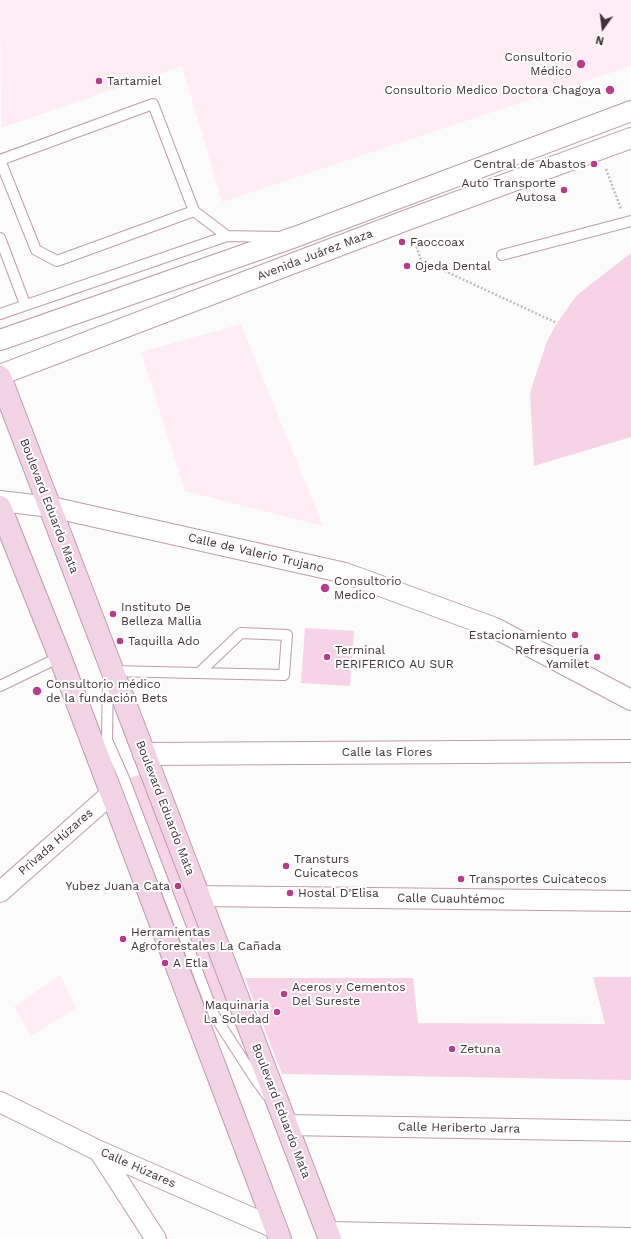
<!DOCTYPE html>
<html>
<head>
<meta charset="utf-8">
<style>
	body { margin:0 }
	#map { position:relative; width:631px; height:1239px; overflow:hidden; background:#fbfbfb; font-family:"Work Sans",sans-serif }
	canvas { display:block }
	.north { position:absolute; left:583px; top:8px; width:40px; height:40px; -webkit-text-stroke:3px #fff; paint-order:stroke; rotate:194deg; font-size:11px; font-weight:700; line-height:16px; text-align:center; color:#3f3138 }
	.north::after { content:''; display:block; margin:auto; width:14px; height:18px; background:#3f3138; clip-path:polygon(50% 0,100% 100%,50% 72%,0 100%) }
</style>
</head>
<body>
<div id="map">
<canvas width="631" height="1239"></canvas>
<div class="north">N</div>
</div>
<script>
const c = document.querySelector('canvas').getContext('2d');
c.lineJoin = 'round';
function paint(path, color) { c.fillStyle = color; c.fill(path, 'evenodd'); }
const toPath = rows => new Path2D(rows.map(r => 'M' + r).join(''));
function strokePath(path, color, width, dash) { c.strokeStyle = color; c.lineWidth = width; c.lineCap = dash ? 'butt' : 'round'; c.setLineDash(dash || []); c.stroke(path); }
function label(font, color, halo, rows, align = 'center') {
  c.font = font + ' "Work Sans",sans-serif'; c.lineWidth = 4; c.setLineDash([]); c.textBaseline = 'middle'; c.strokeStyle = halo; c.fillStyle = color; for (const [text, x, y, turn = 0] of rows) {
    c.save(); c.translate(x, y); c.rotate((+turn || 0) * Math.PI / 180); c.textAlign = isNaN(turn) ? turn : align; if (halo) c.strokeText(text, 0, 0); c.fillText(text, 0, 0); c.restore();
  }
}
paint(toPath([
	[0,0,631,0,631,66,222,202,182,66,1,128],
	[241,324,323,526,185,491,141,352],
	[60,975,76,1008,31,1036,14,1007]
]), '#ffedf6');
paint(toPath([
	[631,253,631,437,534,466,530,393,547,341,557,323,577,295],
	[305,628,354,631,350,686,301,683],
	[149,771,236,1004,212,1012,125,780],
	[593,977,631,977,631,1080,282,1074,245,978,413,978,418,1023,605,1024]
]), '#f6d3e5');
const service = toPath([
	[0,160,153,104,194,211,227,236],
	[0,160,36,250,57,261,194,211],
	[0,238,25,304],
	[502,255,631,221],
	[0,314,227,236,279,237],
	[111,671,284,675,287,635,241,633,200,672],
	[108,676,107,740,123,776,214,1015,254,1077,267,1095],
	[0,686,60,657]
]);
const minor = toPath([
	[0,340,295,237,631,111],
	[0,375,407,220,631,138],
	[0,501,51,507,345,573,495,628,631,700],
	[0,892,112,793],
	[198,896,631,901],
	[0,1102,99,1151,277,1229],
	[287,1125,631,1131],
	[99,1151,156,1239],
	[328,1232,631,1238]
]);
const tertiary = toPath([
	[144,754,631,751]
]);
const secondary = toPath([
	[0,377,330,1239],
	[0,507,60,657,280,1239]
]);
strokePath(service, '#be9cad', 12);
strokePath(minor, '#be9cad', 22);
strokePath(tertiary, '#be9cad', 24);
strokePath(secondary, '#be9cad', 24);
strokePath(toPath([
	[606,169,621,209],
	[414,239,421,260,557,323]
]), '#c1bdbf', 2.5, [2, 2]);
strokePath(service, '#fff', 10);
strokePath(minor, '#fff', 20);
strokePath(tertiary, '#fff', 22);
strokePath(secondary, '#f1d3e4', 22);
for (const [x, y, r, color] of [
	[581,64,5,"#b93c8b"],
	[99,81,4,"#b93c8b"],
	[610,90,5,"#b93c8b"],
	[594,164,4,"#b93c8b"],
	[564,190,4,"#b93c8b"],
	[402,242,4,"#b93c8b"],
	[407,266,4,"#b93c8b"],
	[325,588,5,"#b93c8b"],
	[113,614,4,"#b93c8b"],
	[575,635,4,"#b93c8b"],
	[120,641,4,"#b93c8b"],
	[327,657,4,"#b93c8b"],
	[597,657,4,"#b93c8b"],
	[37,691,5,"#b93c8b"],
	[286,866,4,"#b93c8b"],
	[461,879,4,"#b93c8b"],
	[178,886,4,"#b93c8b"],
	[290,893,4,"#b93c8b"],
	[123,939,4,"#b93c8b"],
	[165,963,4,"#b93c8b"],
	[284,994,4,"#b93c8b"],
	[277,1012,4,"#b93c8b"],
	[452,1049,4,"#b93c8b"]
]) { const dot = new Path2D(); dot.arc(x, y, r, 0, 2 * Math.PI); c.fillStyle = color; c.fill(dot); strokePath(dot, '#fff', 1.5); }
label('12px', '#3f3138', '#fff', [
	["Consultorio",572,57,"right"],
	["Médico",572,71,"right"],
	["Tartamiel",107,81],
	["Consultorio Medico Doctora Chagoya",601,90,"right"],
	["Central de Abastos",586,164,"right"],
	["Auto Transporte",556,183,"right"],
	["Autosa",556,197,"right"],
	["Faoccoax",410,242],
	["Ojeda Dental",415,266],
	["Consultorio",334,581],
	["Medico",334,595],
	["Instituto De",121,607],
	["Belleza Mallia",121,621],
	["Estacionamiento",567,635,"right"],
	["Taquilla Ado",128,641],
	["Terminal",335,650],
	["PERIFERICO AU SUR",335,664],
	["Refresquería",589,650,"right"],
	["Yamilet",589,664,"right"],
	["Consultorio médico",46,684],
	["de la fundación Bets",46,698],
	["Transturs",294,859],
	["Cuicatecos",294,873],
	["Transportes Cuicatecos",469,879],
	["Yubez Juana Cata",170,886,"right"],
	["Hostal D'Elisa",298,893],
	["Herramientas",131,932],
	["Agroforestales La Cañada",131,946],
	["A Etla",173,963],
	["Aceros y Cementos",292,987],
	["Del Sureste",292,1001],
	["Maquinaria",269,1005,"right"],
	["La Soledad",269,1019,"right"],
	["Zetuna",460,1049]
], 'left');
label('12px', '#3f3138', '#fff', [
	["Avenida Juárez Maza",315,255,-21],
	["Boulevard Eduardo Mata",49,506,69],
	["Calle de Valerio Trujano",256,553,13],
	["Calle las Flores",387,752],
	["Boulevard Eduardo Mata",165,808,69],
	["Privada Húzares",56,842,-41],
	["Calle Cuauhtémoc",451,899,1],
	["Boulevard Eduardo Mata",281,1111,69],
	["Calle Heriberto Jarra",459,1128,1],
	["Calle Húzares",138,1168,24]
]);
</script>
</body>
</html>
